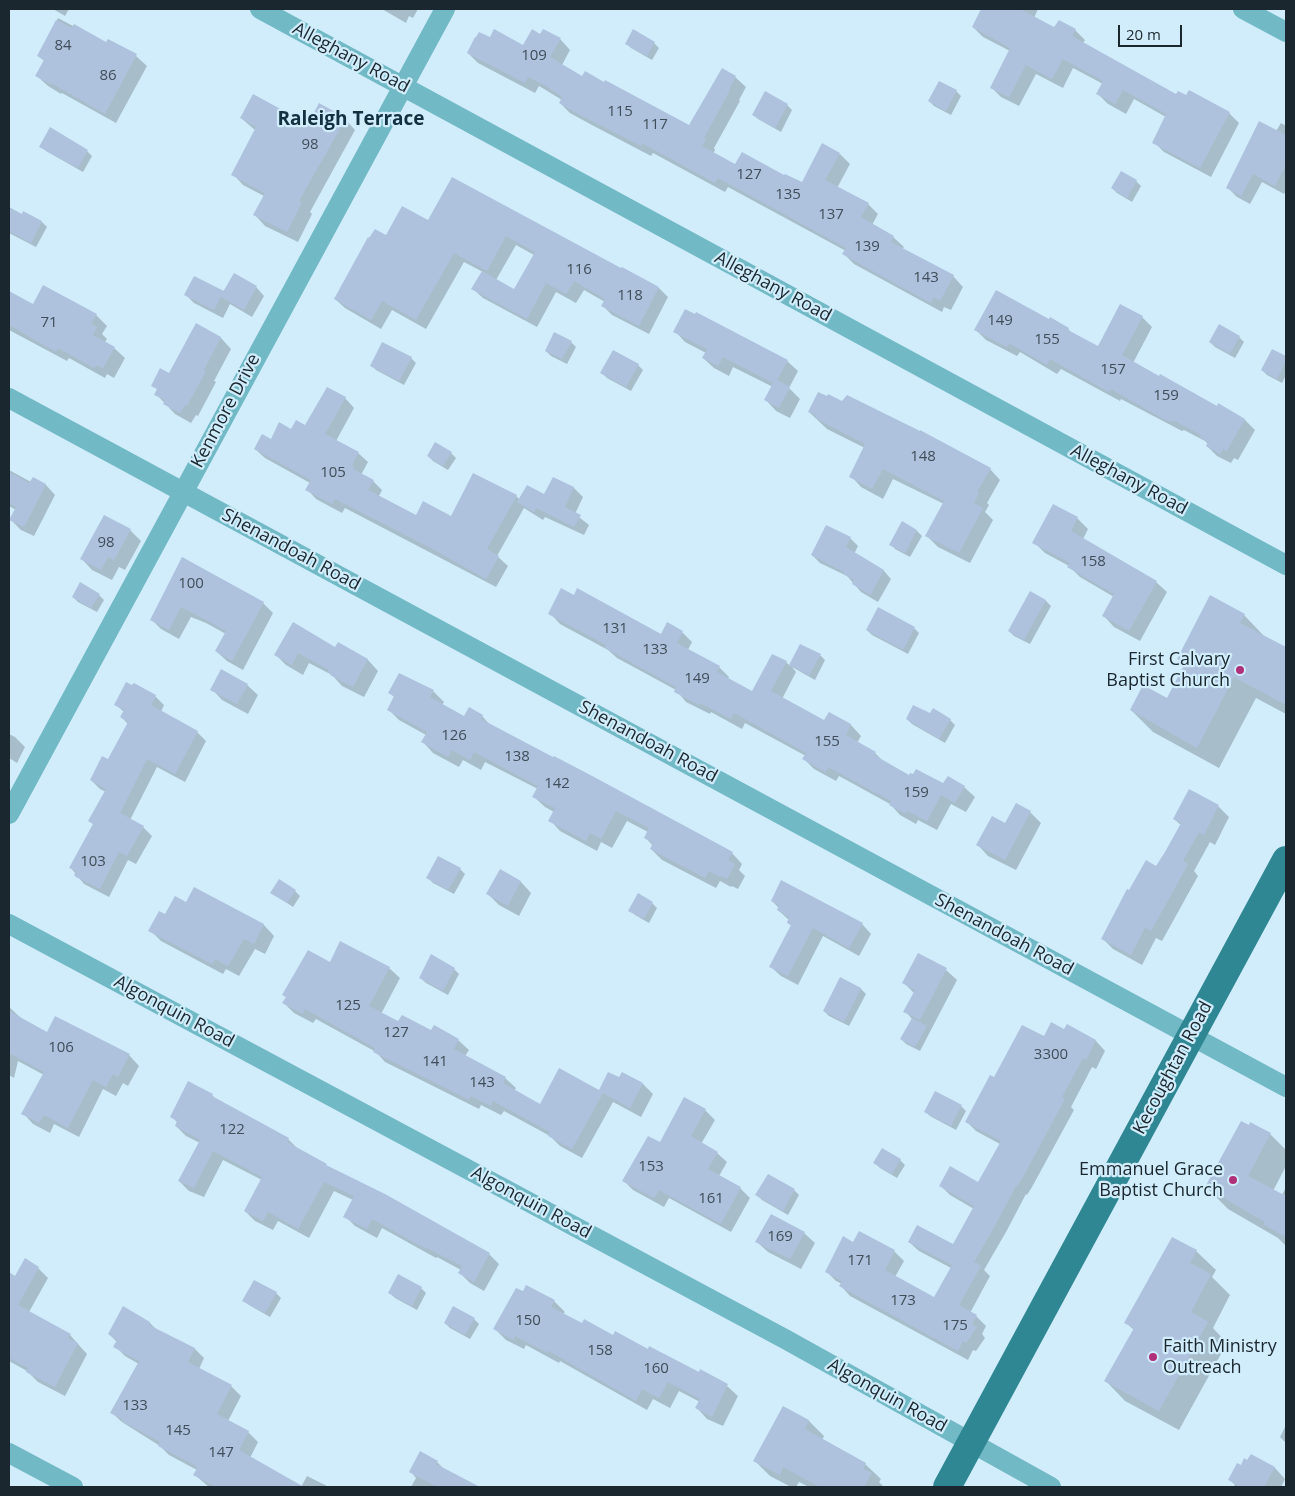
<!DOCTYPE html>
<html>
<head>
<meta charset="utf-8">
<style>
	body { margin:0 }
	#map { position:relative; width:1295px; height:1496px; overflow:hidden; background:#d1edfc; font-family:"Open Sans",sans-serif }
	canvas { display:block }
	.frame { position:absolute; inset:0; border:10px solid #1a272e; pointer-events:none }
	.scale { position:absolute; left:1118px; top:25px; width:64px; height:22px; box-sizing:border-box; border:2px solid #1a272e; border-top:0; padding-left:6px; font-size:15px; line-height:18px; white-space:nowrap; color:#1a272e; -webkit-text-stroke:4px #d1edfc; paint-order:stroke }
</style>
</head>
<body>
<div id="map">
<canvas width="1295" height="1496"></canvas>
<div class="frame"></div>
<div class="scale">20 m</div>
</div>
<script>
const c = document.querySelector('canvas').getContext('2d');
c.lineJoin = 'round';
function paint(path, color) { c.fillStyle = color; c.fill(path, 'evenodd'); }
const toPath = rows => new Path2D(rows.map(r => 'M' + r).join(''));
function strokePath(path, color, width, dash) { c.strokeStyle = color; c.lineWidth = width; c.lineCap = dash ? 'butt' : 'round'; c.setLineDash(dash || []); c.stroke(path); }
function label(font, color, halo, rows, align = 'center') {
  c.font = font + ' "Open Sans",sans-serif'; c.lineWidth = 4.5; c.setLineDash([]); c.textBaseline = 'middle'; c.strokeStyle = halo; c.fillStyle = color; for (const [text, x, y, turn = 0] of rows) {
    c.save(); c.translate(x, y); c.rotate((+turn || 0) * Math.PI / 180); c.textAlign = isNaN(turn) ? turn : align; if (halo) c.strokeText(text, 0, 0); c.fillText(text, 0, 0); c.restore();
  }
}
paint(toPath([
	[53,9,69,9,65,16],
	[382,9,418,9,413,18,409,16,406,23],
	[983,9,1038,9,1034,18,1055,29,1075,30,1085,40,1083,43,1177,96,1229,113,1239,123,1211,177,1164,152,1154,142,1166,117,1134,99,1126,114,1108,104,1098,94,1103,84,1073,68,1063,88,1036,74,1019,106,1001,97,991,87,1010,51,983,37,973,27],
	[58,18,107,44,109,40,136,56,147,66,116,123,62,93,61,94,48,86,37,76,44,61,39,56],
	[541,36,560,39,570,50,562,65,583,78,604,83,689,127,735,77,746,87,739,100,740,101,714,148,715,150,713,154,735,166,784,177,802,183,840,154,850,164,837,188,868,204,878,214,872,225,893,237,904,247,902,249,953,276,963,287,951,310,944,307,942,312,854,264,844,254,846,251,728,187,725,192,653,153,651,156,590,124,570,113,560,103,562,100,539,86,535,93,478,63,468,53,490,39,524,46],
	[626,43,654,43,659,48,652,60,631,48],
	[956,91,961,96,951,115,934,106,929,101],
	[787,105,792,110,781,132,758,119,753,114],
	[241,118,308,126,345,119,355,130,310,212,312,214,298,242,265,226,255,215,264,196,243,185,233,174,256,131],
	[1281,123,1286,126,1286,191,1284,194,1262,182,1250,204,1237,197,1228,188,1276,131],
	[41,146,87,151,92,156,83,172,46,151],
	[452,179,622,270,659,288,668,297,649,334,612,315,603,306,605,302,584,290,576,303,556,292,537,327,483,298,473,289,483,272,464,262,426,329,392,310,381,329,345,308,335,299,387,237,429,222],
	[516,245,534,255,515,291,496,280],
	[1136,181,1141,186,1132,202,1117,193,1112,188],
	[9,209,22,216,24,213,42,222,47,227,36,247,9,233],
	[256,287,264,296,252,317,230,304,223,318,194,303,186,295],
	[9,292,33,306,96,315,107,326,102,334,107,339,105,342,114,348,125,358,114,378,107,374,105,378,69,358,67,361,9,330],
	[1142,317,1152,327,1133,363,1217,407,1219,405,1245,420,1255,430,1238,460,1234,458,1231,463,1217,456,1207,446,1208,444,1205,441,1184,430,1182,431,1121,399,1120,401,1061,369,1057,374,1020,352,1017,356,986,340,976,330,1050,320,1068,329,1074,335,1098,348],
	[196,325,221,338,231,349,214,381,216,382,198,416,196,415,191,423,175,414,156,394,158,390,153,385,169,375],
	[675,331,787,361,798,371,789,388,800,399,790,418,776,411,766,400,773,387,733,367,729,376,714,368,703,358,706,353,685,342],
	[1239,337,1244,342,1235,358,1215,347,1210,342],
	[571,342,576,347,567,364,551,356,546,351],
	[1273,351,1286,358,1286,375,1282,383,1267,375,1262,370],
	[411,358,416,363,404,385,376,370,371,365],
	[638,365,643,370,631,391,607,378,602,373],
	[345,398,354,408,336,441,358,453,368,462,361,475,373,481,382,490,379,496,417,516,452,518,516,496,520,500,545,496,553,478,574,488,583,497,575,514,589,525,584,535,545,517,543,520,524,508,497,556,508,566,496,587,345,508,342,513,316,499,307,489,310,483,265,458,255,449,291,430,305,427],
	[809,412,990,469,1000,480,987,503,989,505,985,512,993,520,970,563,938,547,927,536,944,504,893,479,883,499,861,487,851,476,865,448,827,429],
	[451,453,456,458,448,470,433,461,428,456],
	[9,470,31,482,33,479,46,485,55,495,34,536,21,530,11,520,16,510,9,506],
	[1077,518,1088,529,1083,539,1156,582,1167,592,1140,641,1114,627,1104,616,1114,597,1080,577,1069,566,1045,553,1034,542],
	[902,523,917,531,922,536,910,557,895,549,891,544],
	[130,530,141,541,125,570,119,567,112,580,92,570,82,559],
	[850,538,858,546,854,554,884,571,891,579,878,602,861,592,847,576,820,563,812,555],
	[183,558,263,603,273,613,243,670,227,661,216,651,226,634,206,623,191,617,179,639,161,629,151,619],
	[1030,593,1046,601,1051,606,1030,644,1014,636,1009,631],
	[99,595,104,600,97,612,78,602,73,597],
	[879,609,914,628,919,633,908,654,872,635,867,630],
	[550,613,662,635,682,632,692,642,688,650,719,667,729,677,728,679,752,693,786,662,790,666,801,645,820,655,825,660,815,680,792,667,796,672,782,699,825,722,829,714,851,725,861,736,857,743,875,753,885,763,910,776,944,785,964,787,975,797,966,812,951,804,937,830,918,820,916,824,900,815,890,804,839,776,836,781,814,769,804,759,806,756,745,723,742,729,711,712,710,714,686,702,676,690,617,658,608,650,560,624],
	[1244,615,1265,637,1286,648,1286,714,1256,698,1219,768,1153,732,1131,710,1167,699,1185,665,1178,658],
	[338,644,368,660,378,671,364,697,342,686,332,675,309,663,303,675,286,665,276,655,336,649],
	[247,685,258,695,248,714,222,700,212,689],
	[433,691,444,702,442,705,465,718,482,716,492,727,732,853,742,864,739,870,745,876,738,889,732,886,731,887,720,881,716,888,662,860,651,849,653,846,645,837,648,832,627,821,612,848,601,842,597,851,560,831,550,820,554,812,545,807,534,797,538,789,485,762,481,770,463,760,459,767,433,753,423,742,426,735,399,720,389,710,395,698,390,693],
	[155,696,164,705,161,712,197,732,206,741,185,782,157,767,130,820,143,827,152,836,136,864,128,860,109,897,84,884,71,868,94,825,90,821,106,792,100,789,91,780,109,761,128,724,121,717,124,712,115,704],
	[930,715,950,720,955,725,945,743,912,724,907,719],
	[9,734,15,737,25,747,17,763,9,758],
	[1218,806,1229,817,1215,845,1210,842,1194,871,1198,876,1162,941,1156,938,1142,965,1113,949,1102,938,1129,892,1156,868,1181,825,1174,819],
	[1030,812,1041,823,1016,870,988,856,978,845,1006,825],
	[460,869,465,874,454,894,433,883,428,878],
	[500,871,521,882,531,893,519,916,499,905,488,894],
	[194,889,264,925,274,936,265,954,255,949,239,976,226,969,223,974,161,941,150,930,165,916,187,903],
	[295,891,300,896,293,907,272,893],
	[772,901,862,924,871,934,859,956,823,936,798,985,781,976,771,967,792,926,788,923,789,920,778,910,779,908],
	[652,903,657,908,649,923,635,915,630,910],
	[330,963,389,968,400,978,381,1014,399,1023,458,1040,469,1050,465,1056,505,1078,516,1088,514,1091,540,1105,599,1091,619,1079,622,1073,643,1084,653,1094,641,1117,613,1102,582,1158,560,1146,550,1136,504,1111,501,1115,481,1105,479,1109,385,1062,376,1052,316,1019,313,1023,294,1013,284,1003,287,998,283,994],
	[454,969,459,974,448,995,426,983,421,978],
	[946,970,957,980,920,1051,906,1044,901,1039,912,1019,905,1011,914,993,904,983],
	[841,979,861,989,866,994,849,1026,829,1016,824,1011],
	[9,1007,21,1018,47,1033,129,1055,139,1066,128,1086,123,1083,116,1096,103,1089,79,1137,54,1124,50,1133,33,1124,23,1113,44,1075,18,1061,14,1078,9,1075],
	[1067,1026,1096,1041,1105,1051,1096,1069,1092,1067,1071,1107,1074,1110,1032,1187,1027,1195,1026,1194,1006,1232,984,1270,990,1276,970,1313,976,1316,986,1326,982,1334,985,1338,976,1351,973,1350,968,1360,850,1296,841,1286,842,1284,836,1281,826,1271,854,1243,894,1251,904,1261,895,1277,935,1299,951,1268,919,1251,909,1242,953,1245,974,1209,950,1195,941,1186,978,1184,1000,1144,976,1131,967,1122,995,1079,1044,1038,1065,1031],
	[212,1095,219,1102,288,1139,299,1150,330,1168,489,1254,499,1264,484,1291,470,1283,460,1273,461,1270,437,1257,436,1258,382,1228,377,1238,355,1226,345,1216,353,1200,334,1191,309,1238,278,1221,273,1230,255,1221,245,1211,262,1180,223,1160,204,1197,189,1191,179,1181,200,1143,186,1136,176,1126,178,1123,171,1116],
	[961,1106,966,1111,956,1130,930,1116,925,1111],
	[705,1110,715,1120,701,1144,717,1153,727,1162,719,1176,740,1188,750,1198,731,1232,669,1198,664,1207,633,1190,624,1181,660,1144],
	[1251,1124,1270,1134,1286,1150,1286,1166,1273,1191,1282,1195,1286,1187,1286,1246,1278,1238,1228,1209,1206,1187],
	[900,1160,905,1165,897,1178,880,1168,875,1163],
	[794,1190,799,1195,788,1215,762,1200,757,1195],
	[804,1233,815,1243,801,1269,768,1252,757,1242],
	[1196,1251,1216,1270,1212,1277,1230,1295,1213,1328,1227,1343,1179,1430,1125,1401,1106,1381,1134,1330,1126,1323],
	[38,1268,48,1278,29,1312,70,1335,87,1354,65,1396,38,1382,27,1371,9,1361,9,1274,15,1277],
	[421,1288,426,1293,417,1310,395,1298,390,1293],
	[276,1293,281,1298,270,1317,249,1305,244,1300],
	[554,1301,565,1312,563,1314,583,1324,648,1351,699,1374,701,1371,727,1386,738,1396,723,1426,707,1419,697,1408,700,1402,679,1391,670,1408,653,1399,647,1410,560,1361,559,1363,526,1345,524,1349,506,1340,495,1329],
	[474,1319,479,1324,470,1339,450,1328,445,1323],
	[150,1323,157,1330,195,1349,204,1358,199,1369,231,1386,241,1396,228,1421,248,1432,258,1442,250,1458,301,1487,307,1476,329,1487,209,1487,195,1475,197,1470,169,1455,160,1446,122,1422,112,1413,139,1364,125,1356,115,1346,117,1342,109,1334],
	[783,1407,809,1421,824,1436,822,1440,865,1464,881,1479,879,1482,884,1487,809,1487,799,1482,796,1487,791,1487,770,1476,755,1461],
	[1286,1425,1286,1443,1280,1437],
	[421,1453,437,1462,446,1471,477,1487,411,1487,416,1478,410,1471],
	[1251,1455,1275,1468,1285,1479,1281,1487,1233,1487,1235,1485,1229,1479,1248,1462]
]), '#0003');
paint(toPath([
	[981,9,1020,9,1054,27,1059,20,1076,29,1072,36,1176,94,1178,91,1186,95,1189,90,1230,112,1200,168,1152,143,1166,114,1123,90,1115,104,1096,94,1103,81,1063,59,1052,79,1026,65,1009,97,990,88,1010,48,972,27],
	[56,20,72,28,74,24,106,42,108,39,137,54,105,114,51,83,50,84,35,76,44,60,37,56],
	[494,29,523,45,532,29,540,34,543,29,561,38,550,57,582,76,585,71,604,82,605,80,689,125,722,68,736,76,729,89,730,90,704,138,706,139,702,146,735,164,742,152,784,175,785,174,802,182,822,143,840,153,825,180,869,203,861,217,894,236,891,242,954,275,940,301,934,297,931,303,907,290,842,254,846,248,718,178,715,183,642,143,641,146,578,114,559,103,562,97,546,86,528,77,525,83,467,53,475,37,476,37,479,32,490,37],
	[633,29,655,42,647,56,625,44],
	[939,81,957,90,946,111,928,101],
	[765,91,788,104,775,128,752,115],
	[253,94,308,124,319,103,346,118,299,201,302,202,287,232,253,215,265,193,231,175,256,127,240,118],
	[1259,121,1286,135,1286,165,1275,186,1253,174,1241,196,1226,188],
	[50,127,88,150,78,168,39,147],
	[1121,171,1137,180,1127,198,1111,188],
	[452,177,621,268,622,267,659,287,639,326,601,306,605,299,574,281,566,294,546,283,527,319,471,289,482,271,514,289,535,252,506,236,487,271,454,253,416,320,382,301,371,320,334,299,368,237,369,238,375,229,386,235,402,206,428,220],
	[9,207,22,214,23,211,42,221,31,243,9,231],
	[234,273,257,286,244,310,221,297,214,310,184,295,194,276,224,291,223,292],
	[43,285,97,314,91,324,97,327,93,335,115,347,103,368,96,365,94,368,58,348,56,352,9,325,9,291,33,304],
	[996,290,1049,319,1050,317,1069,328,1068,330,1098,346,1120,304,1143,316,1122,355,1159,376,1160,374,1217,406,1218,403,1245,419,1227,451,1223,449,1220,454,1206,446,1208,442,1200,437,1201,435,1173,420,1172,422,1163,419,1111,389,1109,392,1050,359,1047,365,1009,343,1007,347,974,330],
	[685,309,695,314,696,312,788,360,777,380,790,387,779,408,764,400,773,383,723,357,718,366,702,358,707,349,673,332],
	[196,323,221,337,204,370,206,371,187,406,185,405,180,413,163,404,165,400,154,395,157,389,151,386,160,368,169,373],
	[1219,324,1240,336,1230,354,1209,342],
	[554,332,572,341,562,359,545,351],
	[382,342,412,357,399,381,370,366],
	[1272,349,1286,356,1286,361,1277,379,1261,370],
	[613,350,639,364,626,387,600,373],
	[327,387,346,397,325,434,359,452,352,465,354,466,353,469,374,480,368,490,416,515,423,501,451,516,473,473,517,495,487,549,499,556,486,579,429,547,335,499,332,504,305,490,311,480,254,449,262,434,271,439,279,422,291,429,296,420,305,425],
	[818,392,827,396,828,394,842,401,847,395,920,431,920,430,991,468,977,492,979,493,974,503,983,508,959,553,925,536,944,501,883,469,872,489,849,477,865,444,815,418,816,416,808,412],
	[435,442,452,452,443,466,427,456],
	[9,472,29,483,33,477,46,484,24,527,9,520,16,507,9,503],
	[553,477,574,487,565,507,581,515,574,527,536,508,534,512,517,502,527,485,544,494],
	[1053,504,1078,517,1071,531,1157,581,1129,631,1102,616,1114,594,1067,567,1070,563,1032,543],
	[104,515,131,529,114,560,108,557,101,570,80,559],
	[902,521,917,530,905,553,889,545],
	[826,525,851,537,846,547,884,570,870,595,852,584,854,580,843,574,844,572,811,555],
	[182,557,264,602,232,661,215,651,226,631,195,614,181,607,169,630,150,620],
	[80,582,100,594,91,608,72,597],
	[561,588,574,595,577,588,661,634,667,622,683,631,677,643,720,666,717,672,752,691,772,654,787,661,771,691,824,720,829,712,851,724,846,735,876,752,874,755,909,775,910,773,913,774,916,769,943,783,948,776,965,786,955,803,941,795,927,821,907,811,906,814,889,805,891,801,828,767,826,772,802,759,806,753,734,713,731,719,700,703,699,705,674,692,676,687,605,648,606,645,548,614],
	[1030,591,1046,600,1024,640,1008,631],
	[1210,595,1245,614,1240,623,1286,647,1286,705,1234,677,1197,748,1130,710,1143,685,1167,698,1185,663,1177,659],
	[878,607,915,627,903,650,866,630],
	[293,622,335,647,338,642,368,659,353,687,330,675,331,674,328,672,329,670,298,653,292,665,274,655],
	[800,644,821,654,809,675,789,665],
	[221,669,248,684,237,704,210,690],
	[399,673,434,690,430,697,464,716,469,707,483,715,481,719,553,757,554,756,596,778,733,852,728,860,735,864,727,879,721,876,720,877,709,871,705,878,650,849,653,843,644,838,649,828,616,811,601,839,590,833,586,841,548,821,555,808,532,797,538,786,474,752,470,760,452,750,448,757,421,742,427,732,387,710,394,696,388,693],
	[126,682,132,685,134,683,156,695,151,705,198,731,175,774,147,759,120,813,144,826,127,856,119,852,100,889,76,877,74,875,76,871,69,868,93,824,88,821,106,789,90,780,102,756,108,759,128,722,120,717,124,710,114,705],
	[913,705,930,713,933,708,951,719,939,739,906,719],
	[1189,789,1219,805,1204,835,1199,832,1183,861,1188,864,1151,931,1145,928,1131,955,1101,939,1127,889,1129,890,1146,860,1156,866,1165,852,1181,823,1173,819],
	[1016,803,1031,811,1005,860,976,845,992,816,1005,823],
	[438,856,461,868,448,890,426,878],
	[500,869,521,881,508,906,486,894],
	[279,879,296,890,287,903,270,893],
	[781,880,863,923,849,948,813,928,788,976,769,967,791,925,787,923,789,917,777,910,779,905,771,901],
	[194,887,264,924,254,944,244,939,228,966,215,959,212,964,148,931,159,911,165,914,175,896,186,902],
	[638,893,653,902,644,919,628,911],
	[340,941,390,967,369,1006,398,1021,402,1015,431,1030,434,1025,459,1039,454,1049,506,1077,503,1083,540,1104,559,1068,599,1090,608,1072,619,1077,622,1072,643,1083,630,1108,603,1093,572,1149,548,1136,550,1132,493,1101,491,1106,471,1096,469,1100,373,1052,375,1048,305,1009,303,1014,282,1003,286,997,282,995,308,950,330,962],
	[918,953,947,968,920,1020,903,1012,915,990,902,983],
	[431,954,455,968,443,991,419,978],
	[840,977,861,988,844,1022,823,1011],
	[9,1011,47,1032,55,1016,130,1054,118,1077,113,1074,106,1087,93,1080,68,1128,44,1115,39,1123,21,1114,44,1072,9,1053],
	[912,1018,927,1026,915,1047,900,1039],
	[1051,1022,1064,1029,1067,1024,1096,1040,1086,1060,1083,1058,1062,1097,1065,1099,1023,1177,1017,1186,1016,1186,997,1222,974,1262,981,1266,959,1305,977,1315,972,1325,977,1327,966,1343,963,1341,958,1351,839,1286,842,1281,825,1272,843,1236,853,1242,859,1231,895,1250,885,1270,934,1297,952,1265,908,1242,917,1225,953,1244,974,1206,939,1186,950,1166,978,1182,1001,1141,965,1122,990,1075,994,1077,1022,1025,1044,1036],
	[188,1081,213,1094,212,1096,289,1138,287,1142,327,1164,326,1165,385,1194,490,1253,474,1282,458,1273,462,1266,427,1248,426,1249,372,1219,367,1229,343,1217,354,1196,324,1182,298,1229,268,1212,263,1221,244,1211,262,1177,213,1151,194,1188,178,1181,200,1140,175,1126,177,1121,170,1117],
	[935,1091,962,1105,951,1126,924,1112],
	[684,1097,706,1109,691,1136,718,1152,708,1169,741,1187,721,1224,659,1190,654,1198,622,1181,648,1136,660,1142],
	[1241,1121,1249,1125,1250,1122,1271,1133,1248,1176,1286,1196,1286,1237,1264,1225,1265,1222,1205,1187],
	[882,1148,901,1159,892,1174,873,1163],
	[768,1174,795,1189,783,1211,755,1195],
	[771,1214,805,1232,790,1259,755,1242],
	[1172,1237,1197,1250,1190,1263,1211,1274,1191,1312,1208,1322,1159,1411,1104,1381,1134,1328,1124,1323],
	[25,1258,39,1267,18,1305,71,1334,68,1338,78,1343,55,1387,26,1372,28,1368,9,1358,9,1272,15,1276],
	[398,1274,422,1287,412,1306,388,1293],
	[254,1280,277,1292,265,1313,242,1301],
	[526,1285,555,1300,551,1307,582,1323,584,1319,613,1335,615,1331,648,1349,649,1346,699,1372,700,1369,728,1384,712,1417,695,1408,700,1399,668,1382,659,1398,642,1389,636,1401,549,1351,548,1353,515,1336,513,1340,493,1329,516,1288,523,1291],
	[123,1306,150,1322,149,1325,195,1348,188,1362,232,1385,217,1414,249,1431,239,1450,304,1487,216,1487,193,1475,198,1467,158,1446,160,1442,122,1421,122,1419,110,1413,139,1361,113,1347,117,1340,108,1334],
	[453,1306,475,1318,465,1335,444,1323],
	[783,1406,809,1420,805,1429,866,1463,863,1469,872,1473,864,1487,820,1487,783,1467,780,1475,753,1461],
	[420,1451,438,1461,436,1464,480,1487,437,1487,409,1472],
	[1251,1454,1275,1467,1264,1487,1241,1487,1228,1480,1237,1463,1241,1465,1244,1458,1247,1460]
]), '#aec2dd');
strokePath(toPath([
	[260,9,1286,565],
	[1243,9,1286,32],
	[9,398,1286,1087],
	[9,814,445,9],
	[9,924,785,1339,1051,1487],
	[9,1453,73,1487]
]), '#71b9c4', 20);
strokePath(toPath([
	[947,1487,1286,860]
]), '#2f8794', 28);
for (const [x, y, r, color] of [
	[1240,670,5,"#b02f7a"],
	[1233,1180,5,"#b02f7a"],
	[1153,1357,5,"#b02f7a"]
]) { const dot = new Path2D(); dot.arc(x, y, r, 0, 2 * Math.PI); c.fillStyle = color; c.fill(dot); strokePath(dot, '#d1edfc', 2); }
label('15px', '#3f4e5a', null, [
	["84",63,46],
	["109",534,56],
	["86",108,76],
	["115",620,112],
	["117",655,125],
	["98",310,145],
	["127",749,175],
	["135",788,195],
	["137",831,215],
	["139",867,247],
	["116",579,270],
	["143",926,278],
	["118",630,296],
	["149",1000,321],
	["71",49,323],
	["155",1047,340],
	["157",1113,370],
	["159",1166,396],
	["148",923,457],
	["105",333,473],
	["98",106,543],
	["158",1093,562],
	["100",191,584],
	["131",615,629],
	["133",655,650],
	["149",697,679],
	["126",454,736],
	["155",827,742],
	["138",517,757],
	["142",557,784],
	["159",916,793],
	["103",93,862],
	["125",348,1006],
	["127",396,1033],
	["106",61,1048],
	["3300",1051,1055],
	["141",435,1062],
	["143",482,1083],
	["122",232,1130],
	["153",651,1167],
	["161",711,1199],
	["169",780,1237],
	["171",860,1261],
	["173",903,1301],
	["150",528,1321],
	["175",955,1326],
	["158",600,1351],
	["160",656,1369],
	["133",135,1406],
	["145",178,1431],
	["147",221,1453]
]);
label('18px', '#1a272e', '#d1edfc', [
	["Alleghany Road",351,58,28],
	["Alleghany Road",773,287,28],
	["Kenmore Drive",226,411,-62],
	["Alleghany Road",1129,480,28],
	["Shenandoah Road",291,550,28],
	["Shenandoah Road",648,742,28],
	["Shenandoah Road",1004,935,28],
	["Algonquin Road",174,1012,28],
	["Kecoughtan Road",1173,1068,-62],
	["Algonquin Road",531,1203,28],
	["Algonquin Road",887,1396,29]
]);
label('18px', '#1a272e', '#d1edfc', [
	["First Calvary",1230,660],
	["Baptist Church",1230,681],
	["Emmanuel Grace",1223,1170],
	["Baptist Church",1223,1191],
	["Faith Ministry",1163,1347,"left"],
	["Outreach",1163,1368,"left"]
], 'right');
label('bold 19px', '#12303f', '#d1edfc', [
	["Raleigh Terrace",351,120]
]);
</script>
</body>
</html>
